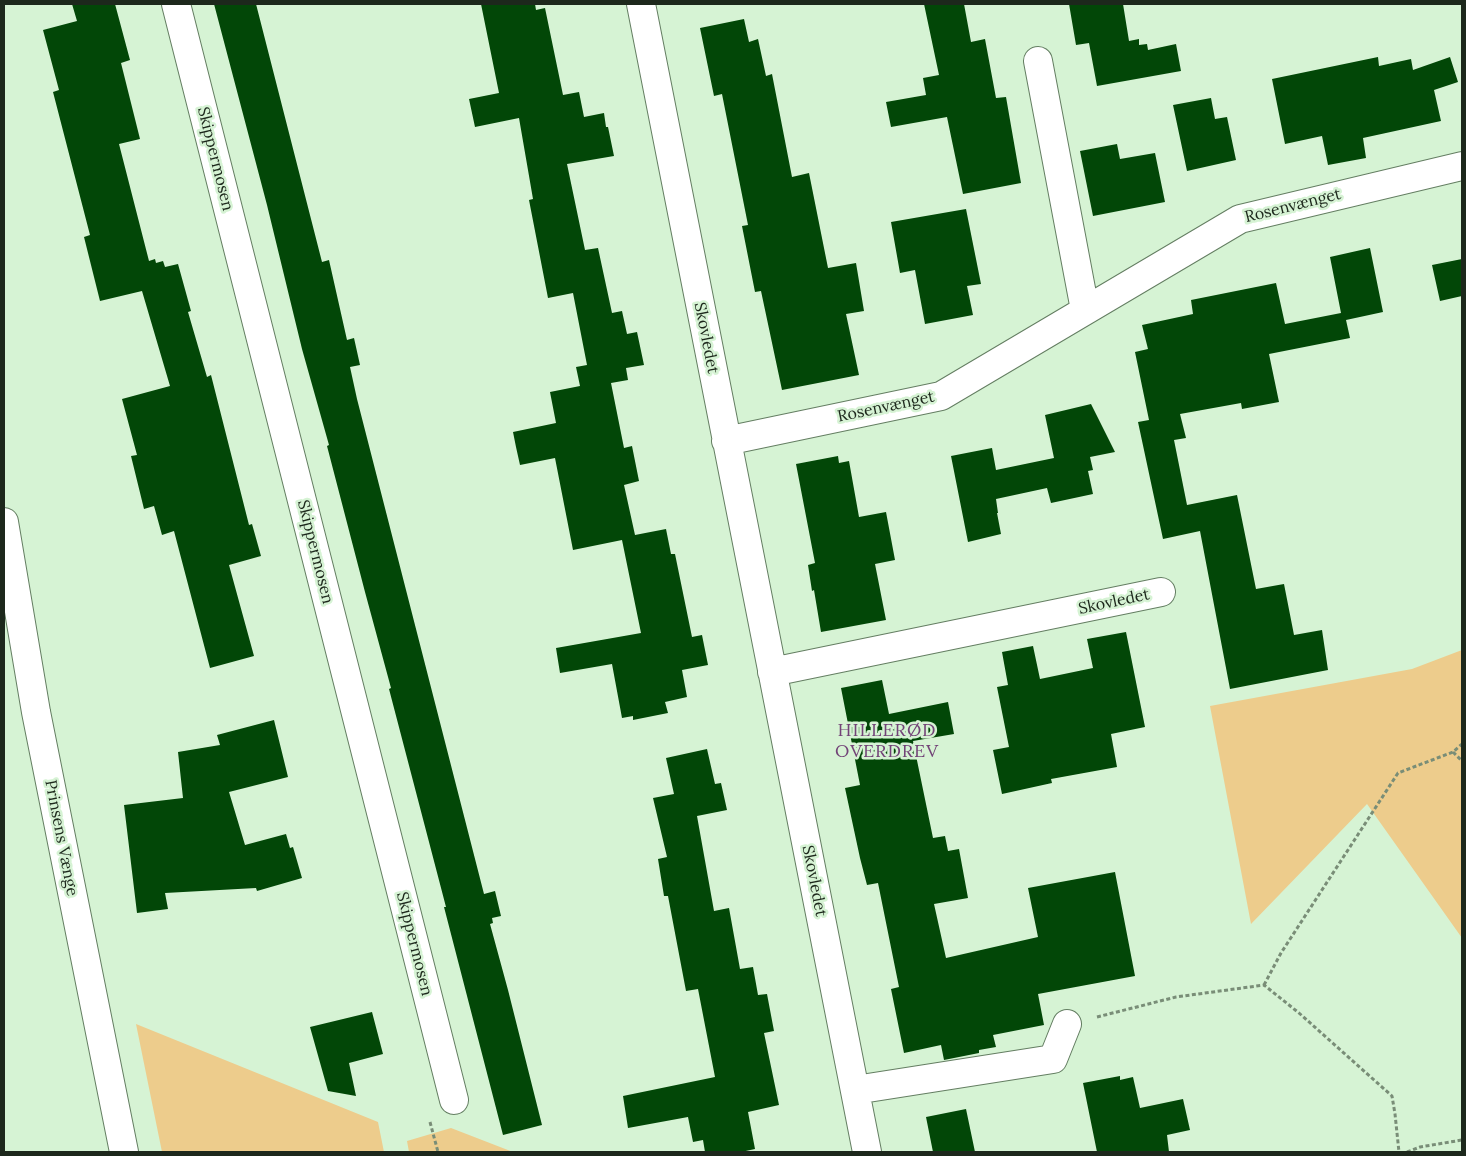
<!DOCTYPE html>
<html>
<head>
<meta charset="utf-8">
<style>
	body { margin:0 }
	#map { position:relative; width:1466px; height:1156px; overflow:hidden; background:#d6f3d4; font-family:Lora,serif }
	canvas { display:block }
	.frame { position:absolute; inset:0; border:5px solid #1d281c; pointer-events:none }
</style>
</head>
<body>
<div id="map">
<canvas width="1466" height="1156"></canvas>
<div class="frame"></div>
</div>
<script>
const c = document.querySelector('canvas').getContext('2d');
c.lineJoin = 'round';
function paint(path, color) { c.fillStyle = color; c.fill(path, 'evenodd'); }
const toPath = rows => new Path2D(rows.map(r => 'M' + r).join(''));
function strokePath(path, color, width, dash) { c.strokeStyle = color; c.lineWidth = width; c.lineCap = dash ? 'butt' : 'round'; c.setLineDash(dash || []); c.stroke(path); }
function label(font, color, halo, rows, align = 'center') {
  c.font = font + ' Lora,serif'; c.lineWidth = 5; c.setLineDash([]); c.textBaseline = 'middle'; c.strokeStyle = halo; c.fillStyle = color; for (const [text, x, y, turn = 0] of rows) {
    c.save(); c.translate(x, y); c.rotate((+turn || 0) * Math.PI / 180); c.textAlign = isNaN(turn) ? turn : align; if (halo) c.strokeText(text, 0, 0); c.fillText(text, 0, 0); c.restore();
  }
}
paint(toPath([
	[1462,650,1462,938,1367,804,1251,924,1210,706,1412,669],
	[136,1024,378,1122,384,1152,162,1152],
	[451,1128,513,1152,409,1152,407,1141]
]), '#edcc8c');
paint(toPath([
	[72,4,115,4,130,60,121,63,140,139,119,144,149,261,155,259,156,263,163,261,165,267,178,264,191,311,188,312,207,377,211,375,249,525,252,524,261,556,229,565,254,656,210,668,174,531,162,535,154,506,144,509,131,456,137,455,122,399,170,386,142,291,100,301,84,237,90,235,53,92,59,90,43,30,77,21],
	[214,4,256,4,322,262,329,260,347,340,354,338,360,365,350,367,357,399,484,894,495,891,501,916,492,918,493,923,490,924,508,990,542,1125,503,1135,444,907,446,907,389,689,391,688,365,592,327,446,329,445,302,349,267,205],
	[481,4,535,4,536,10,545,8,563,95,579,92,584,117,604,113,606,127,608,127,614,156,567,164,585,250,598,248,612,313,622,311,627,334,637,332,644,365,626,368,628,380,611,383,624,448,632,446,639,481,624,485,635,535,666,529,671,554,675,554,692,637,702,635,708,665,682,670,687,697,665,702,668,713,633,720,633,716,622,718,612,664,560,673,556,648,641,633,622,540,573,550,555,458,520,465,516,447,513,432,556,423,550,392,580,386,576,367,587,365,573,293,548,298,529,200,533,199,519,118,475,127,469,99,499,93],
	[924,4,964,4,971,42,985,39,996,98,1006,97,1021,183,963,194,947,117,891,127,886,102,926,95,923,78,939,75],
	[1069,4,1123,4,1129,41,1139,39,1139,45,1147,44,1148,50,1176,44,1181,71,1097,86,1089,43,1076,45],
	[744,19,749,42,758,39,766,76,772,74,792,177,809,173,828,268,856,263,864,311,846,314,859,375,782,390,761,291,755,292,742,226,748,225,722,94,714,96,700,28],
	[1378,57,1379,66,1411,59,1413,70,1450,57,1458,82,1434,90,1441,121,1363,138,1366,158,1328,165,1322,136,1285,144,1272,79],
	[1211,98,1215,119,1227,117,1236,160,1187,171,1173,105],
	[1117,144,1120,159,1155,153,1165,202,1093,216,1080,151],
	[966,209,981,284,967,286,973,315,925,324,915,270,900,273,891,222],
	[1370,248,1383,312,1346,320,1350,338,1269,354,1279,402,1242,409,1241,403,1180,414,1186,438,1174,440,1187,505,1237,495,1256,589,1284,584,1294,635,1322,630,1328,670,1230,689,1200,531,1163,539,1138,422,1149,420,1135,352,1148,349,1142,325,1193,314,1191,300,1276,283,1285,324,1341,313,1330,257],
	[1462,259,1462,296,1440,301,1432,265],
	[1091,404,1115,452,1090,457,1093,470,1088,471,1093,494,1051,503,1047,488,996,499,998,513,997,513,1001,534,968,542,951,456,992,448,996,470,1054,458,1045,415],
	[838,456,839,463,849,461,859,517,886,512,895,560,875,564,886,620,821,632,814,590,812,591,808,565,815,563,796,464],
	[1126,632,1145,727,1111,734,1117,767,1051,779,1052,783,1002,794,993,750,1009,747,997,687,1008,685,1002,652,1033,646,1040,679,1093,668,1087,639],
	[882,680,889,714,948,702,954,734,913,741,933,838,945,836,948,851,959,849,968,898,934,904,946,958,1038,937,1028,888,1115,872,1135,976,1038,994,1044,1025,993,1035,996,1047,979,1050,979,1053,944,1060,941,1045,904,1053,891,989,899,987,878,883,867,885,860,858,845,788,860,785,841,688],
	[274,720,288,777,229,792,245,845,286,834,290,848,293,847,302,878,257,891,256,888,165,893,168,909,137,913,124,805,183,798,178,752,220,745,217,735],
	[707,749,715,784,721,783,727,810,697,816,714,911,729,908,740,969,753,967,758,995,767,994,774,1031,764,1033,779,1105,748,1112,755,1149,741,1152,705,1152,703,1140,693,1142,688,1117,628,1128,623,1096,715,1077,698,989,686,991,668,896,664,896,658,859,667,857,653,798,674,794,666,758],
	[372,1012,383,1054,349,1063,356,1096,328,1091,310,1027],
	[1120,1076,1120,1080,1133,1077,1140,1108,1183,1099,1190,1130,1167,1135,1169,1152,1097,1152,1083,1083],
	[966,1109,975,1152,933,1152,926,1117]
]), '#024707');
const street = toPath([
	[176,4,454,1100],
	[641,4,867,1152],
	[1038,61,1085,310],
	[726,441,941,396,1240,219,1462,166],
	[772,672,1161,592],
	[855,1090,1053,1059,1067,1024]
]);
const secondary = toPath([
	[4,522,36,712,124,1152]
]);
strokePath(street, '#647e62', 30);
strokePath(secondary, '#647e62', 30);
strokePath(toPath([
	[1453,752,1462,761],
	[1264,985,1281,953,1398,773,1453,752,1462,744],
	[1097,1017,1176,997,1264,985,1299,1013,1392,1096,1395,1114,1399,1152],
	[430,1122,438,1152],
	[1407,1152,1420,1147,1462,1140]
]), '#798d77', 3, [4, 2.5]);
strokePath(street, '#fff', 28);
strokePath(secondary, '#fff', 28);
label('16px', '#1d281c', '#d6f3d4', [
	["Skippermosen",215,159,76],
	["Rosenvænget",1293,206,-14],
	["Skovledet",706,338,79],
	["Rosenvænget",886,407,-12],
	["Skippermosen",315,552,76],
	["Skovledet",1114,602,-12],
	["Prinsens Vænge",61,838,79],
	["Skovledet",814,881,79],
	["Skippermosen",414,944,76]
]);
c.letterSpacing = '1px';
label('18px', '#724377', '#d6f3d4', [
	["HILLERØD",887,731],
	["OVERDREV",887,752]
]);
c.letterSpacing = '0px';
</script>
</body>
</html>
